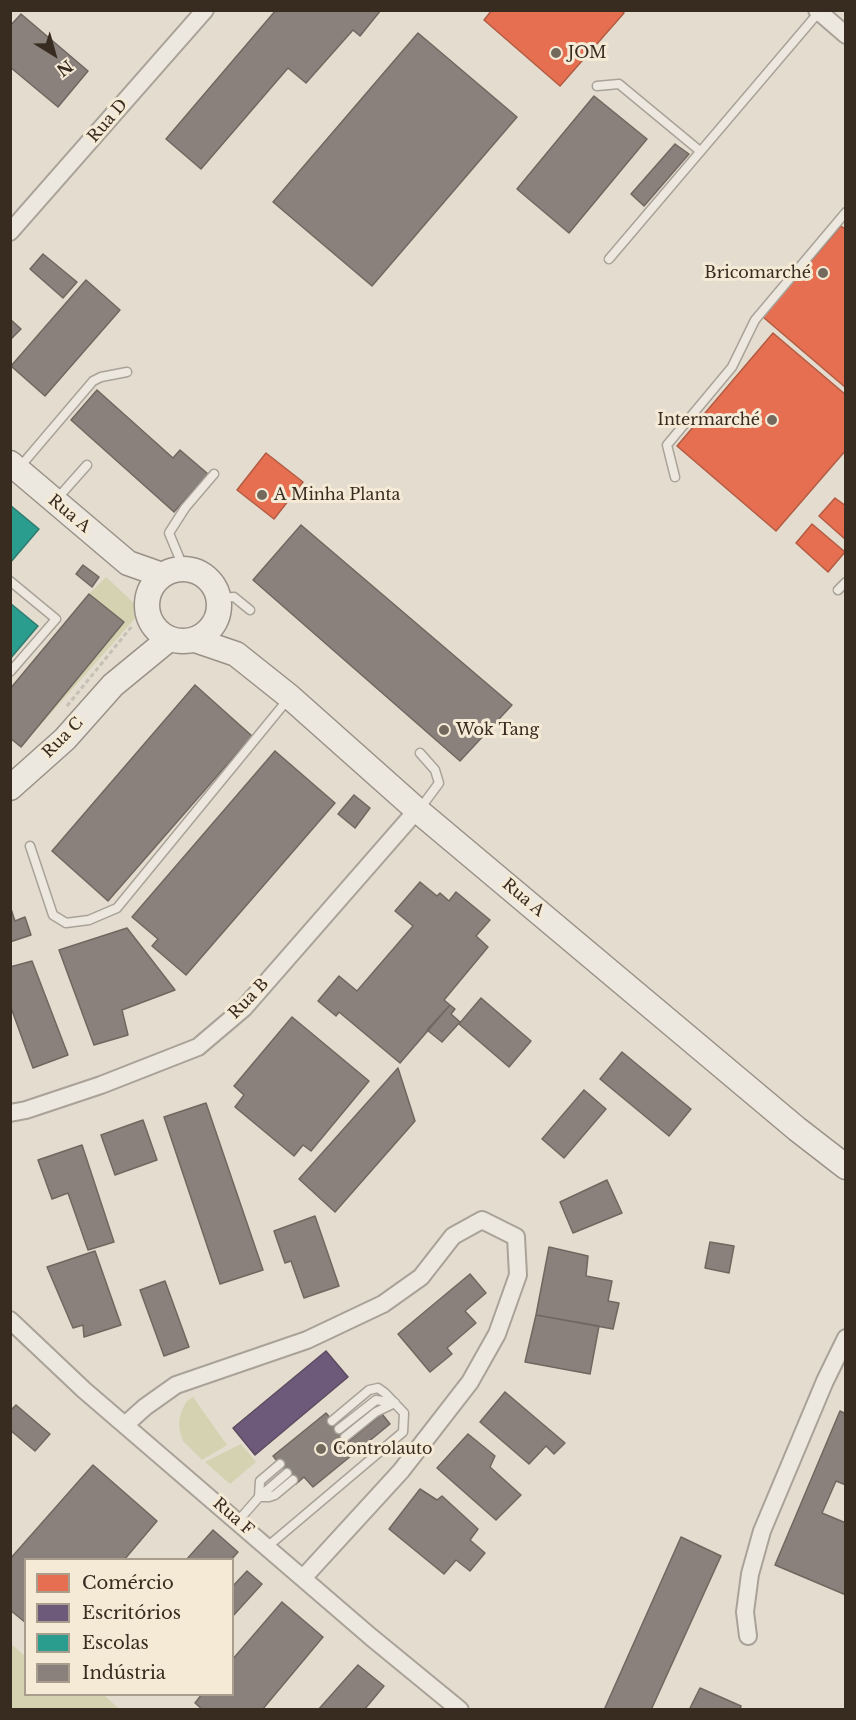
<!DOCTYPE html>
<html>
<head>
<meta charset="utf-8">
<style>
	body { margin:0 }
	#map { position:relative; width:856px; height:1720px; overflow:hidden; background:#e4dcce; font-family:"Libre Baskerville",serif }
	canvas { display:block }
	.frame { position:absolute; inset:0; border:12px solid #382b20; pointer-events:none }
	.legend { position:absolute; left:24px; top:1558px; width:210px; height:138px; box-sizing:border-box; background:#f4ead5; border:2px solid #a99e8d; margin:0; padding:8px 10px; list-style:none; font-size:18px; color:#382b20 }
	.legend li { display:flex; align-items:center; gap:12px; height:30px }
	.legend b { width:30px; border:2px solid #a99e8d }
	.north { position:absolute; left:24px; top:24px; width:60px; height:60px; -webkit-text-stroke:4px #f4ead5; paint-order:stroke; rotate:143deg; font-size:16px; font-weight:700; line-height:24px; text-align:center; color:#382b20 }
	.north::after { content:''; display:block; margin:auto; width:21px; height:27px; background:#382b20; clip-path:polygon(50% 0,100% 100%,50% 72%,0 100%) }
</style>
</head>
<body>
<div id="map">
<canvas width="856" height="1720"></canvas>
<div class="frame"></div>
<ul class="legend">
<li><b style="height:16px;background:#e76f51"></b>Comércio</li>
<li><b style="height:16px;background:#6d597a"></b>Escritórios</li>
<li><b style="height:16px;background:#2a9d8f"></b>Escolas</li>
<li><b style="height:16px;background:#8a817c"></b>Indústria</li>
</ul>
<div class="north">N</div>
</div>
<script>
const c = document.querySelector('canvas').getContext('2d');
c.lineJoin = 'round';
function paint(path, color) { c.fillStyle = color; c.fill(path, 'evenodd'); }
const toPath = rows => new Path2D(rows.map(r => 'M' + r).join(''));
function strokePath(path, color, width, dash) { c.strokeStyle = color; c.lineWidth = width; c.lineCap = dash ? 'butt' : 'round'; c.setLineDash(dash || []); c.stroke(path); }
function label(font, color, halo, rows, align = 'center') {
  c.font = font + ' "Libre Baskerville",serif'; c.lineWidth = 6; c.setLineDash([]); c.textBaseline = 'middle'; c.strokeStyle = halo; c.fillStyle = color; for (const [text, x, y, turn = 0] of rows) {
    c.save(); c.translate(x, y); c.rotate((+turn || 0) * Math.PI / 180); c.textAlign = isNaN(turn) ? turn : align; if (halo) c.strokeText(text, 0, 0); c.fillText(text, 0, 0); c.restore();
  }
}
paint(toPath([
	[106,577,136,605,139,611,138,615,21,747,123,622,89,594],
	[193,1397,227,1445,202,1460,183,1441,180,1432,179,1421,182,1410,186,1402],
	[241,1444,256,1462,230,1484,205,1462],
	[10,1643,25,1656,26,1694,104,1695,119,1709,11,1709]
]), '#d4d2b1');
const shops = toPath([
	[492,10,622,10,624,13,560,86,484,20,492,10],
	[841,226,846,230,846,388,763,317,841,226],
	[773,333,846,395,846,450,776,531,677,446,773,333],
	[266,453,303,482,274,519,237,490,266,453],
	[835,498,846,506,846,540,819,516,835,498],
	[812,524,845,552,828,572,796,543,812,524]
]);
paint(shops, '#e76f51');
strokePath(shops, '#b25b42', 1.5);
const offices = toPath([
	[326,1351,348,1377,255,1455,233,1428,326,1351]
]);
paint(offices, '#6d597a');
strokePath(offices, '#5d4b5f', 1.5);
const schools = toPath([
	[10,505,39,529,10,563,10,505],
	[10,603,38,626,10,659,10,603]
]);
paint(schools, '#2a9d8f');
strokePath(schools, '#2e7b6e', 1.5);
const industry = toPath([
	[276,10,381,10,360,36,353,30,306,83,288,68,201,169,166,139,276,10],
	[21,14,88,71,58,107,10,67,10,26,21,14],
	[418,33,517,117,372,286,273,202,418,33],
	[594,96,647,139,569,233,517,189,594,96],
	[675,144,689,154,644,206,631,194,675,144],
	[43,254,77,282,63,298,30,269,43,254],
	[86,280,120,310,45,396,11,366,86,280],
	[10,319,21,329,10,340,10,319],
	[97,390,173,458,180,450,208,474,174,512,71,420,97,390],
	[301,525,512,705,460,761,253,580,301,525],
	[83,565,99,577,92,587,76,574,83,565],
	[89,594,124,622,21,747,10,738,10,689,89,594],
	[195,685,252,736,108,901,52,851,195,685],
	[275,751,335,803,186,975,152,946,158,939,132,917,275,751],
	[354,795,370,808,355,828,338,814,354,795],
	[420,882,437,896,440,893,449,901,456,892,490,920,476,936,488,947,444,1000,450,1005,400,1063,339,1012,336,1016,318,1001,339,976,357,991,413,926,395,911,420,882],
	[10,906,15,921,25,917,31,935,10,942,10,906],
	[127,928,175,990,122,1010,128,1035,94,1045,59,950,127,928],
	[32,961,68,1055,33,1068,10,1005,10,967,32,961],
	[481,998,531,1041,509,1067,459,1024,481,998],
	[450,1005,455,1009,451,1014,460,1022,442,1042,427,1030,450,1005],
	[292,1017,369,1081,311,1151,303,1145,294,1156,235,1107,244,1095,234,1086,292,1017],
	[622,1052,691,1109,669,1136,600,1079,622,1052],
	[398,1068,415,1121,335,1212,299,1179,398,1068],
	[584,1090,606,1109,564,1158,542,1139,584,1090],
	[206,1103,263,1270,220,1284,164,1117,206,1103],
	[143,1120,157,1160,115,1175,101,1135,143,1120],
	[82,1145,114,1242,88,1250,68,1193,52,1199,38,1160,82,1145],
	[607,1180,622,1213,573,1233,560,1202,607,1180],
	[315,1216,339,1286,304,1298,291,1261,285,1263,274,1231,315,1216],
	[710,1242,734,1246,729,1273,705,1268,710,1242],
	[549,1247,588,1256,586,1276,612,1281,608,1301,619,1303,613,1329,536,1315,549,1247],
	[95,1251,121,1325,84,1337,83,1325,73,1328,47,1267,95,1251],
	[470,1274,486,1293,465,1311,476,1323,447,1348,452,1354,430,1372,398,1334,470,1274],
	[165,1281,189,1347,164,1356,140,1290,165,1281],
	[536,1315,599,1326,590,1374,525,1362,536,1315],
	[505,1392,565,1443,554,1454,546,1446,529,1464,480,1422,505,1392],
	[16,1405,50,1434,35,1451,10,1430,10,1411,16,1405],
	[840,1411,846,1414,846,1485,836,1481,822,1513,846,1523,846,1595,775,1565,840,1411],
	[326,1413,349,1441,382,1414,390,1424,313,1487,304,1477,296,1484,273,1456,326,1413],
	[468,1434,495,1456,490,1467,521,1495,496,1520,437,1468,468,1434],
	[93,1465,157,1521,124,1560,26,1560,26,1623,10,1610,10,1559,93,1465],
	[420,1489,437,1500,442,1496,478,1529,470,1540,485,1553,470,1571,456,1560,444,1574,389,1529,420,1489],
	[213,1530,238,1552,231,1560,186,1560,213,1530],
	[681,1537,721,1556,651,1710,604,1710,681,1537],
	[247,1571,262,1584,232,1617,232,1587,247,1571],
	[282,1602,323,1637,262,1710,203,1710,195,1703,202,1694,232,1694,232,1660,282,1602],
	[358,1665,384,1686,364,1710,318,1710,358,1665],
	[700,1688,741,1706,740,1710,689,1710,700,1688]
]);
paint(industry, '#8a817c');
strokePath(industry, '#716760', 1.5);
const lane = toPath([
	[597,86,619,84,700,151],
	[609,259,819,12],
	[19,468,93,381,101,377,127,372],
	[675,477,667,445,732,367,755,320,846,212],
	[55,501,87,465],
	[184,569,169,533,185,508,214,474],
	[10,581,56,619,10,672],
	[838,590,846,582],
	[219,598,234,597,250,610],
	[419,810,439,783,435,770,420,753],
	[30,846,53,915,66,923,89,920,117,908,289,698],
	[339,1429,376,1400,395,1403],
	[345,1437,376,1412,395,1403],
	[259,1497,260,1481,280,1464],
	[259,1497,287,1473],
	[238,1521,259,1497,269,1497,275,1495,293,1480],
	[267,1547,403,1432,404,1413,385,1393,378,1388,369,1390,332,1421]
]);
const street = toPath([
	[817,10,846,35],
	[10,232,205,10],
	[10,1113,26,1110,101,1085,198,1047,244,1008,417,810],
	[10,1320,84,1390,371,1637,460,1710],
	[125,1425,145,1407,176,1385,307,1340,383,1304,421,1277,453,1236,482,1220,516,1237,518,1275,497,1334,470,1382,401,1471,303,1578],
	[748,1636,745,1612,750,1574,762,1531,825,1381,846,1338]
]);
const secondary = toPath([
	[10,463,128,563,162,575],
	'147 605a36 36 0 1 1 72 0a36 36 0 1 1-72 0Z',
	[195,640,236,654,290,697,417,810,797,1129,846,1167],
	[10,788,65,739,113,685,169,639]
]);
strokePath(lane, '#a9a298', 11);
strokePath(street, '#a9a298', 20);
strokePath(secondary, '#999187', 27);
strokePath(toPath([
	[67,706,132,626]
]), '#c5bfb6', 3, [4.5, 3]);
strokePath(lane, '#ece8e0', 8);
strokePath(street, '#ece8e0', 16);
strokePath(secondary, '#ece8e0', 24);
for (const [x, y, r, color] of [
	[556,53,6,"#74695d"],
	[823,273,6,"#74695d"],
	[772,420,6,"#74695d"],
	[262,495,6,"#74695d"],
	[444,730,6,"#74695d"],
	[321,1449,6,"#74695d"]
]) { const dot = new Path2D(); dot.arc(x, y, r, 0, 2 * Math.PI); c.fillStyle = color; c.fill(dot); strokePath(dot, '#f4ead5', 2); }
label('16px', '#382b20', '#f4ead5', [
	["JOM",568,53],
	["Bricomarché",811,273,"right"],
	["Intermarché",760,420,"right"],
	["A Minha Planta",274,495],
	["Wok Tang",456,730],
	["Controlauto",333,1449]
], 'left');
label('16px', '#382b20', '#f4ead5', [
	["Rua D",108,121,-49],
	["Rua A",69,514,40],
	["Rua C",63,738,-45],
	["Rua A",523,898,40],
	["Rua B",249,999,-46],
	["Rua F",233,1517,41]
]);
</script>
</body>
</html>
